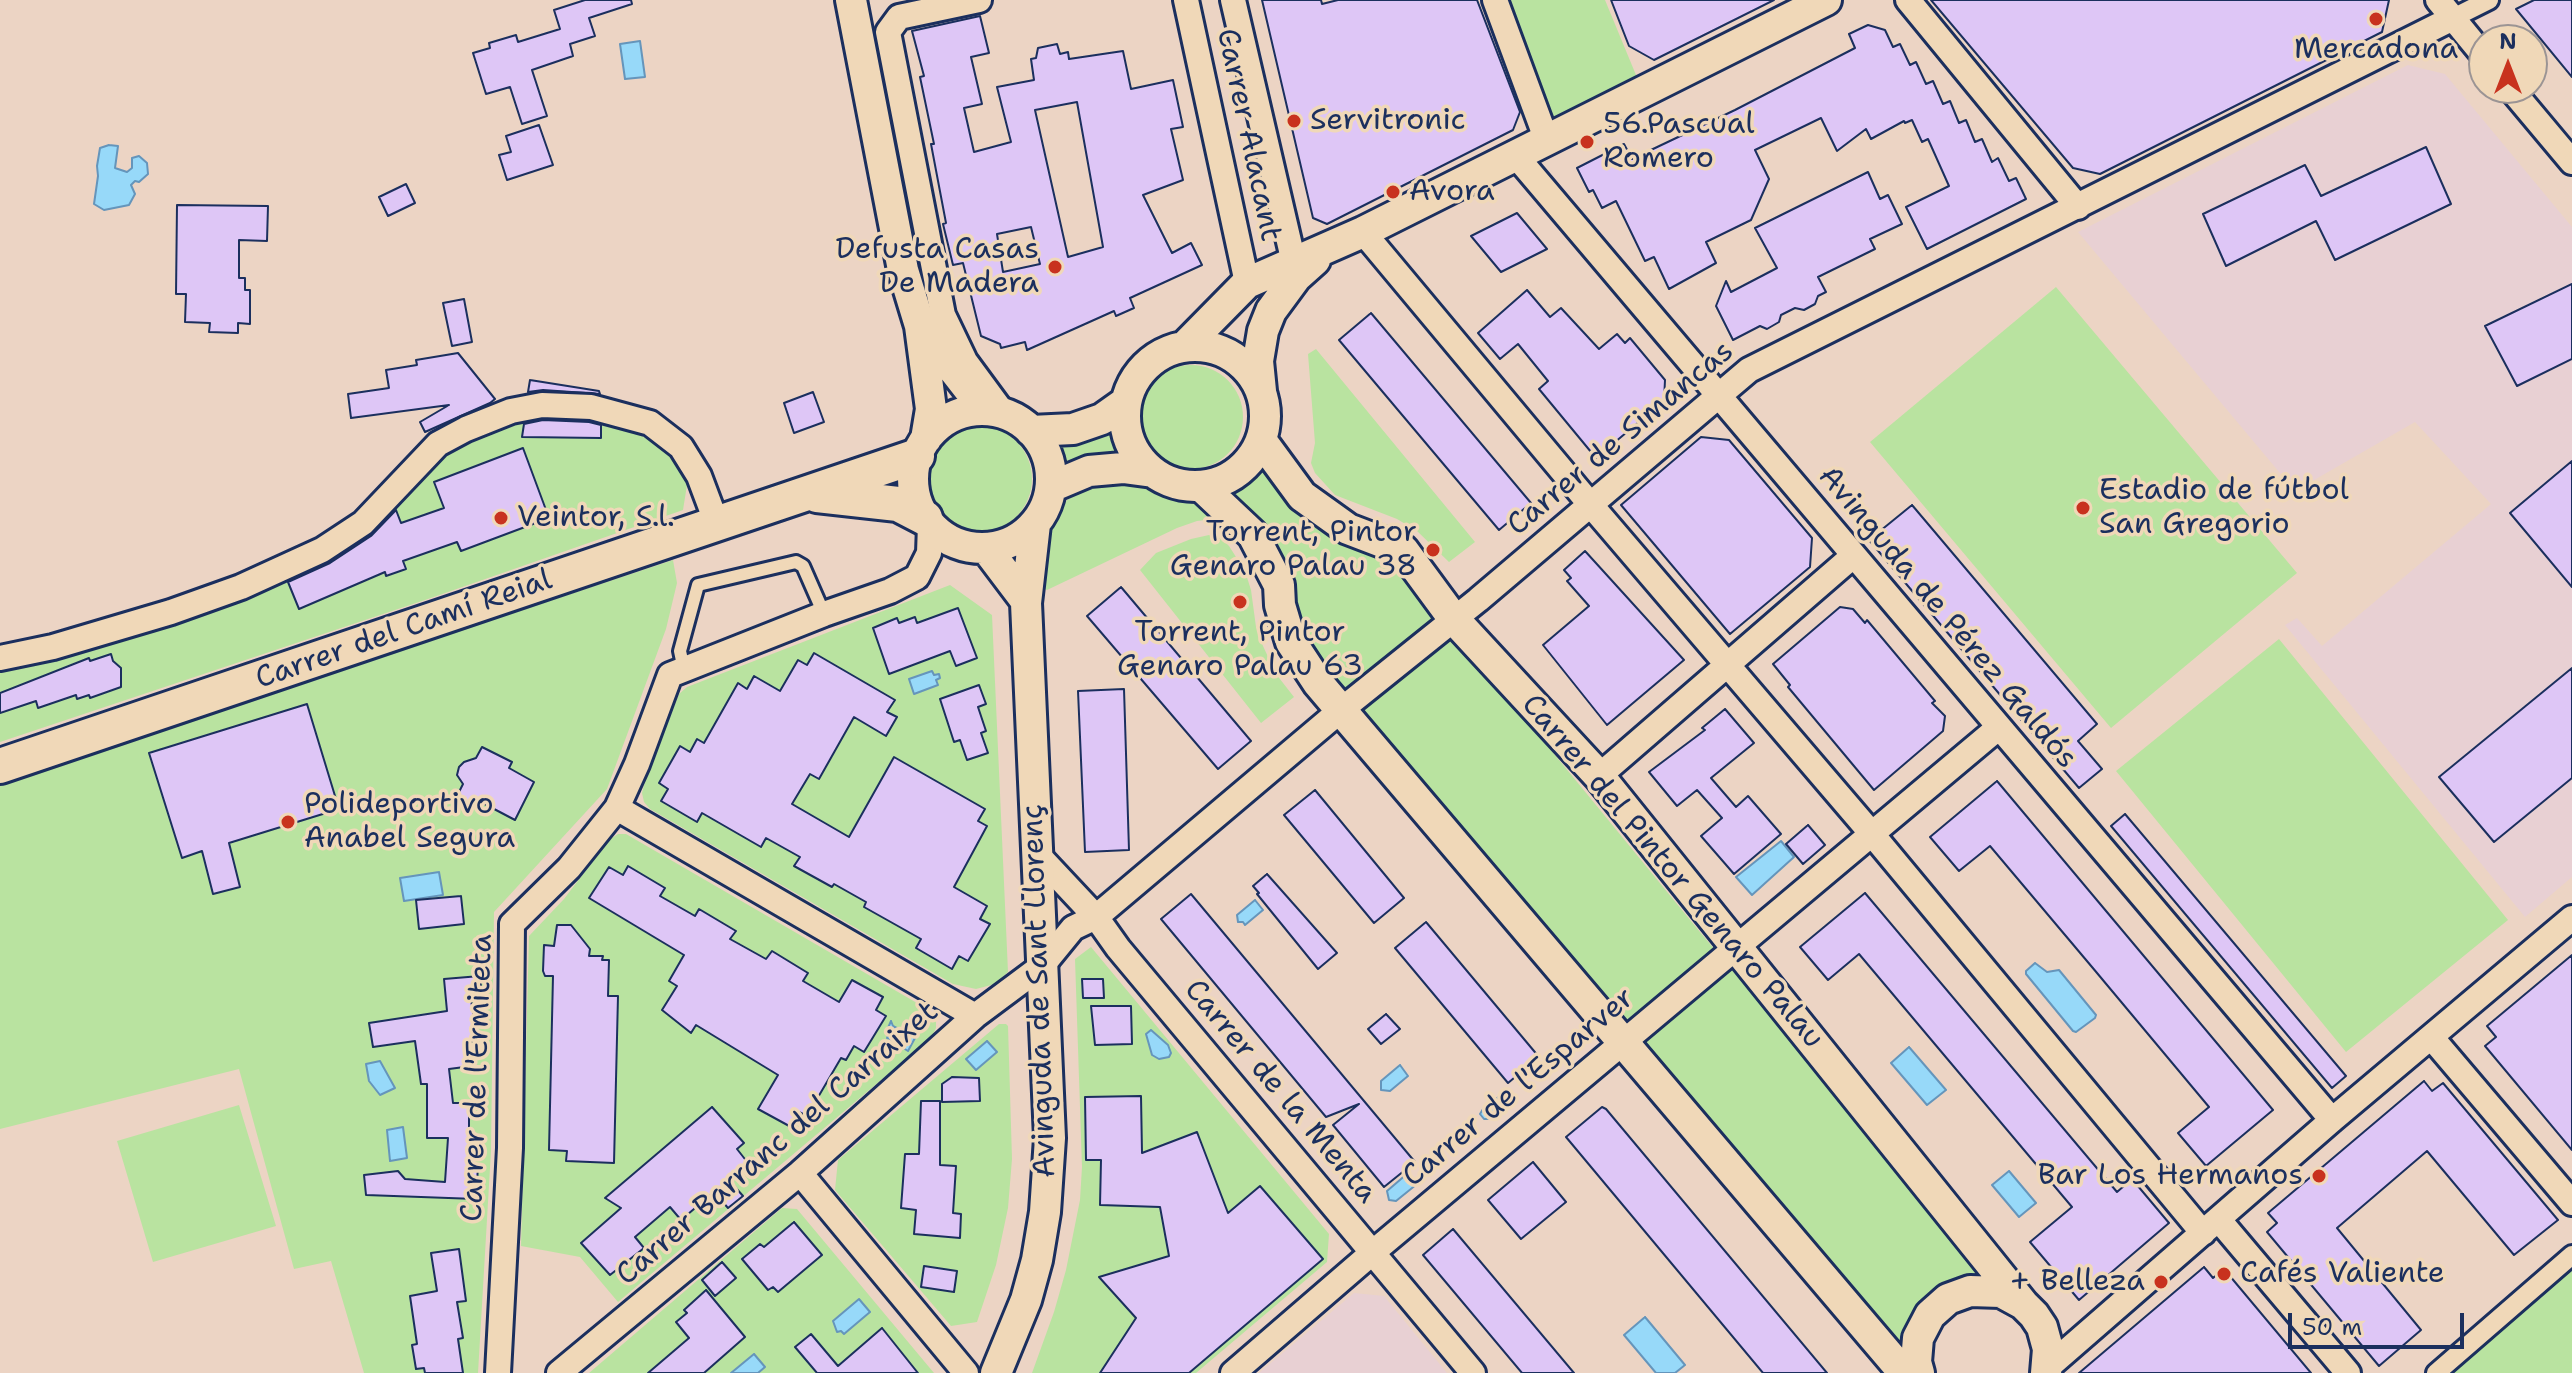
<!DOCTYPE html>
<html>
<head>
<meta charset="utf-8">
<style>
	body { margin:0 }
	#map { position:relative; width:2572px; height:1373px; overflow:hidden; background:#ecd4c4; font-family:"Shantell Sans",sans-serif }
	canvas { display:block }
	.north { position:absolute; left:2468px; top:24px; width:80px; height:80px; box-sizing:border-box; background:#f0d8b8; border:2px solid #9b9494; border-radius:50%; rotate:0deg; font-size:22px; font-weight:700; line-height:32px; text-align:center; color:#1b2f5e }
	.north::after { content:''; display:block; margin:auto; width:28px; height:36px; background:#c8321e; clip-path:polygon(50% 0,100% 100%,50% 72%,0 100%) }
	.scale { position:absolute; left:2288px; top:1313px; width:176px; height:36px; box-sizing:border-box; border:4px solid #1b2f5e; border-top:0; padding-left:10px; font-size:24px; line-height:28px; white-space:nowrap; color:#1b2f5e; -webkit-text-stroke:6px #f0d8b8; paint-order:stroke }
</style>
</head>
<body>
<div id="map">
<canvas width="2572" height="1373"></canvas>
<div class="north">N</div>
<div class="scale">50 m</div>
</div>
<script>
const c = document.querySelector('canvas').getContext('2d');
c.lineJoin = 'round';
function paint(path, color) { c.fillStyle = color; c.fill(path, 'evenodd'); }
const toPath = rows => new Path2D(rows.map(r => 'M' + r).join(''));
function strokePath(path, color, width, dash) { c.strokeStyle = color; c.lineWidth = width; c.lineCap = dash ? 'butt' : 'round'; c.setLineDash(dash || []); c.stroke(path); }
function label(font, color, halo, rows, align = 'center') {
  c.font = font + ' "Shantell Sans",sans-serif'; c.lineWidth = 7; c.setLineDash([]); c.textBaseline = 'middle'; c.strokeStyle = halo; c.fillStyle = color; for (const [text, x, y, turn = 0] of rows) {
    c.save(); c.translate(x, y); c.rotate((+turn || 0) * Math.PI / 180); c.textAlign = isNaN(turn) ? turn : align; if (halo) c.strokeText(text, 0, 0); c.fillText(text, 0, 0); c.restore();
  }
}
paint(toPath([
	[2408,65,2445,74,2572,227,2572,877,2525,917,2285,625,2297,618,2322,646,2491,504,2415,422,2295,491,2078,232],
	[1354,1293,1384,1296,1447,1373,1259,1373]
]), '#e8d0d3');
paint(toPath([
	[1495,0,1605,0,1643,92,1547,141],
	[2056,287,2297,573,2111,728,1870,442],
	[1316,349,1475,542,1449,562,1417,531,1397,519,1335,495,1315,473,1311,463,1315,443,1308,354],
	'1139 417a52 52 0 1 1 104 0a52 52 0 1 1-104 0Z',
	[576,417,624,427,660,445,670,453,678,463,687,485,683,510,428,599,0,742,0,664,225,601,360,540,358,535,395,507,456,446,515,418],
	[1112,422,1112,435,1120,456,1059,474,1051,442],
	'926 479a53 53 0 1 1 106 0a53 53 0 1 1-106 0Z',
	[1261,468,1309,521,1338,538,1396,561,1700,932,1999,1286,1968,1285,1904,1366,1317,662,1227,493],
	[1103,482,1122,482,1154,491,1206,508,1221,518,1197,521,1177,528,1047,590,1040,587,1048,525,1068,499],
	[1209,535,1221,538,1229,546,1245,571,1251,590,1256,627,1263,646,1276,674,1294,697,1261,723,1140,570,1156,553,1191,539],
	[673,560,677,583,666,629,607,789,494,912,491,1151,478,1373,364,1373,331,1261,294,1269,239,1069,0,1129,0,783],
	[950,585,992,615,1008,972,995,984,976,989,953,984,650,809,644,802,642,793,647,773,679,694,687,687],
	[2279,639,2508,920,2346,1052,2116,771],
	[618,834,626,834,929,1010,936,1019,936,1028,931,1038,618,1302,580,1257,521,1246,529,936,564,899,609,840],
	[1091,947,1329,1234,1327,1262,1196,1373,1032,1373,1054,1312,1066,1270,1080,1200,1082,1167,1075,959],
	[999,1024,1006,1024,1008,1026,1012,1159,1008,1208,996,1265,977,1322,951,1326,835,1190,838,1160],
	[239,1105,276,1226,153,1262,117,1141],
	[782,1208,797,1209,934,1373,589,1373],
	[2572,1264,2572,1373,2444,1373]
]), '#b9e3a0');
const water = toPath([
	[640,41,645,77,625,79,620,44,640,41],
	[109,145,118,146,115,168,127,172,132,168,132,158,139,156,147,163,148,174,139,182,135,181,131,185,135,194,129,205,104,210,94,204,98,176,97,166,100,148,109,145],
	[932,671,934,675,939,674,940,678,936,680,938,685,914,694,909,679,932,671],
	[1781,841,1794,857,1752,895,1736,877,1781,841],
	[439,872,443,895,404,901,400,878,439,872],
	[1255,900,1263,910,1245,925,1243,922,1238,922,1237,915,1255,900],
	[2035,963,2047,972,2059,970,2096,1015,2095,1018,2076,1032,2073,1031,2026,974,2026,971,2035,963],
	[891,1021,893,1026,915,1038,908,1051,887,1038,891,1030,888,1028,891,1021],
	[1151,1030,1168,1045,1171,1053,1169,1057,1159,1059,1152,1055,1146,1034,1151,1030],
	[987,1041,997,1052,976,1070,966,1059,987,1041],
	[1909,1047,1946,1090,1927,1105,1891,1063,1909,1047],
	[380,1061,395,1088,380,1095,369,1081,366,1064,380,1061],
	[1400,1065,1408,1076,1390,1091,1381,1090,1381,1081,1400,1065],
	[1501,1095,1508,1104,1488,1119,1484,1119,1480,1114,1483,1109,1501,1095],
	[403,1127,407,1158,390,1161,387,1130,403,1127],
	[2009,1171,2036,1203,2019,1217,1992,1185,2009,1171],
	[1408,1173,1417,1184,1396,1201,1389,1200,1387,1191,1408,1173],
	[859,1299,870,1312,844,1334,841,1331,837,1332,833,1321,859,1299],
	[1645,1317,1685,1365,1675,1373,1656,1373,1624,1335,1645,1317],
	[754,1354,765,1367,758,1373,731,1373,754,1354]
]);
paint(water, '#97d9f9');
strokePath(water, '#6595bb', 2);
const building = toPath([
	[585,0,631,0,632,4,589,18,595,36,570,44,573,56,532,70,547,116,522,124,510,87,486,94,473,53,490,48,489,43,516,35,518,42,560,29,554,10,585,0],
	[1262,0,1321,0,1322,4,1338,0,1477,0,1520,112,1513,130,1327,224,1313,218,1262,0],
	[1611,0,1774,0,1654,60,1629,46,1611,0],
	[1931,0,2389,0,2382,32,2100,174,2073,168,1931,0],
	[2534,0,2572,0,2572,77,2516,9,2534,0],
	[980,16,989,53,971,57,982,104,964,108,974,152,1011,142,997,87,1034,80,1031,59,1036,58,1038,48,1057,44,1060,54,1068,52,1069,59,1123,51,1131,89,1173,80,1183,127,1171,129,1183,180,1143,195,1172,253,1191,243,1202,265,1130,298,1134,308,1116,316,1114,311,1027,350,1025,342,1001,348,1000,344,981,336,963,263,953,265,943,224,946,223,931,144,934,144,920,77,924,76,912,31,980,16],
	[1077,102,1103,247,1068,257,1035,110,1077,102],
	[1031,227,1040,264,1003,272,997,234,1031,227],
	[1868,25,1885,30,1893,47,1900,44,1910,65,1916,62,1926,84,1933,81,1943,104,1950,101,1959,123,1966,120,1975,142,1982,139,1992,162,1998,158,2009,181,2016,178,2026,199,1927,249,1906,207,1949,186,1928,139,1922,142,1912,120,1905,123,1904,121,1871,139,1866,129,1837,151,1821,118,1755,150,1769,179,1751,220,1706,242,1716,263,1669,289,1654,257,1645,261,1616,201,1602,208,1593,190,1589,192,1577,168,1624,144,1632,159,1735,110,1855,48,1849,34,1868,25],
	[539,125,553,165,507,180,499,155,511,152,506,136,539,125],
	[2426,147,2451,204,2335,260,2316,221,2226,266,2203,214,2305,165,2321,196,2426,147],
	[1868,172,1880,199,1888,195,1902,224,1870,239,1875,249,1818,277,1826,292,1818,296,1815,304,1804,310,1795,308,1781,315,1779,322,1767,329,1760,326,1733,340,1716,306,1726,281,1731,292,1777,268,1755,228,1868,172],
	[406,184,415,203,388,216,379,197,406,184],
	[177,205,268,206,267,241,239,240,239,278,245,278,245,290,250,290,250,324,238,323,238,333,209,332,210,323,185,322,186,294,176,294,177,205],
	[1517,213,1547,249,1501,272,1471,236,1517,213],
	[2572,284,2572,359,2517,386,2485,326,2572,284],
	[1527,290,1550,317,1561,308,1599,349,1617,334,1625,343,1630,338,1665,380,1664,401,1596,458,1539,389,1548,381,1518,344,1500,359,1478,333,1527,290],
	[464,299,472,342,452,346,443,303,464,299],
	[1371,313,1531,503,1499,530,1339,340,1371,313],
	[458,353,495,399,490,403,425,432,420,422,449,405,351,418,348,394,389,388,386,370,417,365,416,360,458,353],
	[530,380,599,391,600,394,543,390,528,392,530,380],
	[813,392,824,422,794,433,784,403,813,392],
	[543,420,589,422,601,425,601,438,522,437,524,424,543,420],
	[1701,437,1729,440,1812,538,1810,567,1730,634,1621,505,1701,437],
	[523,448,549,518,461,551,457,542,403,561,406,569,386,576,385,572,299,609,288,582,330,563,371,536,396,510,401,523,444,508,434,482,523,448],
	[2572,461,2572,587,2510,513,2572,461],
	[1912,505,2097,724,2078,741,2102,769,2079,788,1869,540,1912,505],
	[1585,551,1684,660,1607,725,1543,645,1589,606,1567,581,1571,578,1564,570,1585,551],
	[1121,587,1251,741,1218,769,1087,616,1121,587],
	[1840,607,1853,609,1865,623,1867,620,1935,701,1932,703,1945,716,1943,731,1874,790,1788,687,1790,685,1773,664,1840,607],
	[958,608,977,658,956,666,950,651,889,674,873,628,897,618,899,623,915,617,917,623,958,608],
	[814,653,895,700,887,712,897,717,886,736,854,717,819,779,810,774,792,804,849,837,894,757,985,809,978,821,987,826,954,887,987,906,980,919,990,924,968,961,959,956,952,969,916,948,921,939,864,907,866,902,834,884,832,887,794,866,800,857,766,838,761,847,702,813,697,822,661,801,668,789,659,783,680,746,690,752,697,739,704,743,738,683,747,689,754,676,780,691,798,660,807,665,814,653],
	[111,654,113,661,121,668,121,687,90,698,89,695,77,699,76,695,38,708,36,701,0,713,0,693,89,658,90,661,111,654],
	[2572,668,2572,778,2494,842,2439,777,2572,668],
	[979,685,986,704,978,707,986,731,981,733,988,753,967,760,960,740,954,742,940,699,979,685],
	[1124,689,1129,850,1085,852,1078,691,1124,689],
	[307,704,339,809,229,843,240,887,213,894,202,851,182,858,149,753,307,704],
	[1725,709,1754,743,1711,778,1736,807,1748,796,1781,834,1734,874,1701,836,1722,818,1697,790,1677,806,1649,772,1705,730,1702,728,1725,709],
	[482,747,512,762,509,768,534,782,515,820,477,800,474,807,456,798,463,784,457,775,459,767,464,762,476,758,482,747],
	[1997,781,2273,1110,2206,1166,2178,1133,2209,1107,2092,967,1990,846,1959,871,1930,837,1997,781],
	[1315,790,1404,898,1374,923,1284,815,1315,790],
	[2125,814,2346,1076,2332,1088,2111,826,2125,814],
	[1808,825,1825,845,1803,864,1786,844,1808,825],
	[628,866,665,888,660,896,695,916,699,909,736,931,730,939,766,959,772,951,808,973,803,981,839,1002,852,980,883,997,876,1010,886,1016,864,1052,854,1046,846,1060,841,1058,807,1116,799,1112,791,1127,758,1109,778,1075,696,1025,691,1033,662,1010,677,986,669,981,684,955,589,898,609,867,623,875,628,866],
	[1267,874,1337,953,1318,969,1257,894,1259,893,1253,886,1267,874],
	[1865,893,2117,1192,2132,1179,2169,1223,2079,1300,2030,1242,2072,1207,1859,954,1828,980,1800,947,1865,893],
	[1191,894,1415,1162,1384,1187,1333,1125,1359,1104,1326,1117,1161,919,1191,894],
	[461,896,464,924,419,929,416,900,461,896],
	[1426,922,1539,1057,1508,1083,1395,948,1426,922],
	[557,925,571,925,590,949,589,956,603,956,602,960,609,960,608,996,618,996,614,1163,566,1161,567,1151,549,1150,553,976,545,976,543,971,544,945,554,946,557,925],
	[2572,955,2572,1150,2485,1046,2496,1037,2487,1026,2572,955],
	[480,976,482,999,471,1000,478,1041,469,1042,472,1066,449,1069,453,1103,469,1103,469,1166,478,1166,476,1199,366,1195,364,1175,398,1171,405,1179,445,1182,448,1138,427,1138,427,1084,421,1084,415,1041,373,1047,369,1023,447,1011,444,979,480,976],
	[1082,979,1103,979,1104,998,1083,998,1082,979],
	[1091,1006,1131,1006,1132,1044,1095,1045,1091,1006],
	[1386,1014,1400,1029,1381,1044,1368,1029,1386,1014],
	[952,1077,979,1078,980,1101,942,1102,942,1084,952,1077],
	[2424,1081,2432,1091,2443,1083,2558,1220,2514,1255,2427,1151,2337,1228,2421,1330,2379,1366,2267,1232,2277,1223,2268,1213,2424,1081],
	[1141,1096,1142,1153,1197,1132,1228,1213,1260,1186,1323,1259,1189,1373,1100,1373,1136,1318,1099,1277,1169,1256,1160,1207,1100,1205,1101,1160,1086,1160,1085,1097,1141,1096],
	[921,1101,940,1101,940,1165,956,1166,953,1213,961,1214,960,1238,914,1234,916,1210,901,1208,905,1154,919,1154,921,1101],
	[712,1107,744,1143,737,1149,748,1163,728,1179,743,1196,728,1208,714,1192,681,1220,670,1207,635,1237,644,1248,610,1275,581,1243,621,1208,605,1198,712,1107],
	[1602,1107,1606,1109,1827,1373,1763,1373,1566,1137,1602,1107],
	[1533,1162,1566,1202,1521,1239,1488,1200,1533,1162],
	[794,1222,822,1255,778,1292,773,1287,768,1290,742,1259,760,1244,764,1247,794,1222],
	[1453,1229,1574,1373,1522,1373,1423,1255,1453,1229],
	[459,1249,466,1301,457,1302,463,1338,458,1339,463,1373,425,1373,424,1368,416,1369,412,1345,417,1344,410,1296,437,1291,431,1253,459,1249],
	[722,1262,736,1278,715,1296,702,1280,722,1262],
	[924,1266,957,1271,954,1292,921,1287,924,1266],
	[2204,1267,2213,1278,2224,1269,2311,1373,2079,1373,2204,1267],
	[706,1290,745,1337,704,1373,648,1373,689,1338,676,1322,687,1313,684,1310,706,1290],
	[882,1328,918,1373,817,1373,795,1347,811,1334,838,1366,882,1328]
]);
paint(building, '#dec6f6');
strokePath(building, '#1b2f5e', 2);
const service = toPath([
	[684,670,680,651,698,585,796,562,803,566,824,614]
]);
const pedestrian = toPath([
	[2453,18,2489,0],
	[2436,1373,2572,1255]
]);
const minor = toPath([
	[979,0,899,17,888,32,943,315,965,361,1004,414],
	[1186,0,1247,283],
	[1233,0,1294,263],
	[1495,0,1547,141],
	[1908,0,2078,207],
	[2438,0,2484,56],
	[2510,88,2572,162],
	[1516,156,2332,1120],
	[1363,232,1590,504,1872,834,2203,1233],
	[0,658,53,647,171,612,241,587,322,550,363,523,438,444,466,429,511,411,542,405,591,407,650,423,681,447,699,476,717,524],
	[1599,776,1853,556],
	[617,808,975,1016],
	[1037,854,1096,917,1118,948,1473,1373],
	[2432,1038,2572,1203],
	[800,1173,966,1373],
	[2219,1220,2348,1373],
	[2047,1368,2332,1120,2572,918],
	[498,1373,510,1148,512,924,569,868,617,808,637,764,670,675,824,614,890,591,917,577,929,553,930,525],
	[559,1373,800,1173,975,1016,1042,966,1073,928,1096,917,1341,710,1478,600,1749,370,2453,18],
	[1233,1373,1372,1253,1998,728]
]);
const tertiary = toPath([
	[851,0,903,270,920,326,931,409,926,439],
	[925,333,985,410],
	[1185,346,1247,283,1363,232,1826,0],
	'1125 416a70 70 0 1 1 140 0a70 70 0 1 1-140 0Z',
	[1261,391,1258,361,1263,331,1271,311,1296,277,1315,260],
	'913 479a69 69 0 1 1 138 0a69 69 0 1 1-138 0Z',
	[1031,431,1073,429,1102,419,1126,402],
	[1261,440,1302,496,1348,529,1403,550,1453,618,1599,776,2023,1304],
	[1201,486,1253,535,1279,585,1280,605,1291,642,1318,683,1904,1373],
	[1051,487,1089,471,1123,468,1153,472],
	[986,548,1026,601],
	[996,1373,1026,1300,1037,1260,1045,1212,1050,1138,1026,603,1035,524],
	[1919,1373,1916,1362,1918,1338,1930,1315,1948,1299,1970,1291,2001,1292,2023,1304,2034,1315,2042,1327,2048,1349,2046,1373]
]);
const secondary = toPath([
	[817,495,898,504,925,518],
	[0,766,917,456]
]);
strokePath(service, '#1b2f5e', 18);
strokePath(pedestrian, '#1b2f5e', 24);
strokePath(minor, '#1b2f5e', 30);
strokePath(tertiary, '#1b2f5e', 36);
strokePath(secondary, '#1b2f5e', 40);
strokePath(service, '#f0d8b8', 12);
strokePath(pedestrian, '#f0d8b8', 18);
strokePath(minor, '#f0d8b8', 24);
strokePath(tertiary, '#f0d8b8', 30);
strokePath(secondary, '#f0d8b8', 34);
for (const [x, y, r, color] of [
	[2376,19,8,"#c8321e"],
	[1294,121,8,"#c8321e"],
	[1587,142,8,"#c8321e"],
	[1393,192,8,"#c8321e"],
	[1055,267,8,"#c8321e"],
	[2083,508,8,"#c8321e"],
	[501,518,8,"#c8321e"],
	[1433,550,8,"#c8321e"],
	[1240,602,8,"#c8321e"],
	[288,822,8,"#c8321e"],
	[2319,1176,8,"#c8321e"],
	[2224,1274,8,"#c8321e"],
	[2161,1282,8,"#c8321e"]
]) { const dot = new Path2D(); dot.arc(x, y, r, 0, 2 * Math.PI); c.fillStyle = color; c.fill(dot); strokePath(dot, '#f0d8b8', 3); }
label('30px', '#1b2f5e', '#f0d8b8', [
	["Mercadona",2376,50,"center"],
	["Servitronic",1310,121],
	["56.Pascual",1603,125],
	["Romero",1603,159],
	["Avora",1409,192],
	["Defusta Casas",1039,250,"right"],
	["De Madera",1039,284,"right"],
	["Estadio de fútbol",2099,491],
	["San Gregorio",2099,525],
	["Veintor, S.l.",517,518],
	["Torrent, Pintor",1417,533,"right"],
	["Genaro Palau 38",1417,567,"right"],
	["Torrent, Pintor",1240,633,"center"],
	["Genaro Palau 63",1240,667,"center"],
	["Polideportivo",304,805],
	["Anabel Segura",304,839],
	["Bar Los Hermanos",2303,1176,"right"],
	["Cafés Valiente",2240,1274],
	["+ Belleza",2145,1282,"right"]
], 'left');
label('30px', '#1b2f5e', '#f0d8b8', [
	["Carrer Alacant",1248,135,78],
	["Carrer de Simancas",1621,439,-40],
	["Avinguda de Pérez Galdós",1947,618,50],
	["Carrer del Camí Reial",404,630,-19],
	["Carrer del Pintor Genaro Palau",1672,872,50],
	["Avinguda de Sant Llorenç",1040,991,-92],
	["Carrer de l'Ermiteta",478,1078,-88],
	["Carrer de l'Esparver",1519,1088,-40],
	["Carrer de la Menta",1280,1092,50],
	["Carrer Barranc del Carraixet",778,1144,-41]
]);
</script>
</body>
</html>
